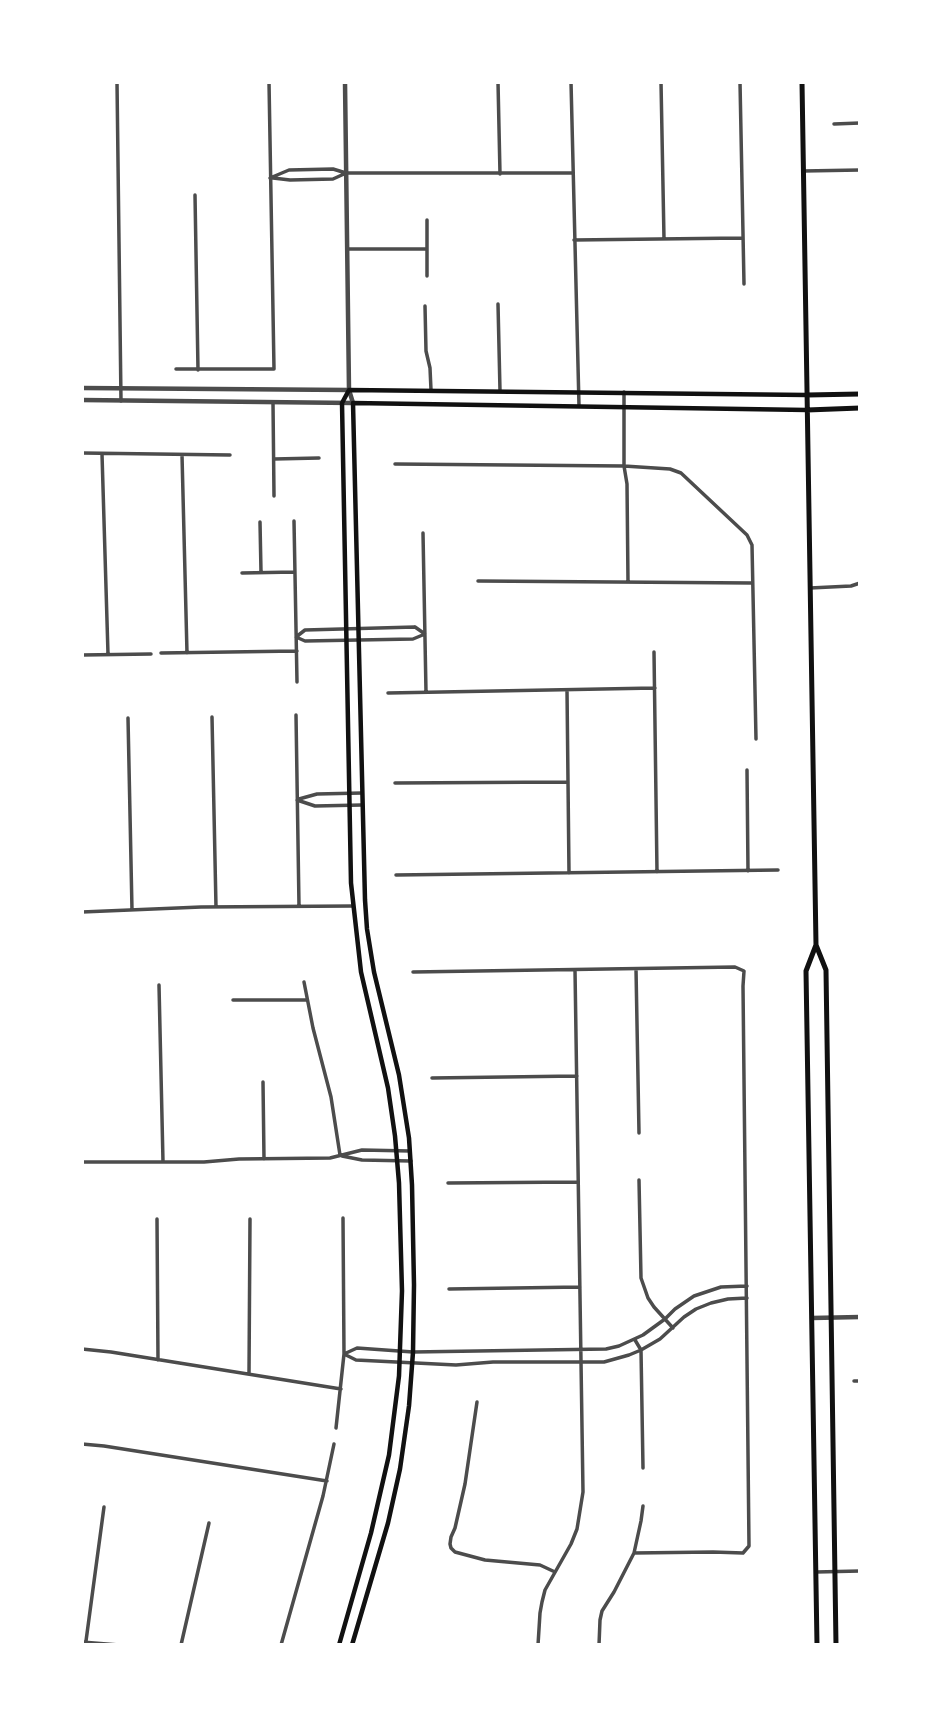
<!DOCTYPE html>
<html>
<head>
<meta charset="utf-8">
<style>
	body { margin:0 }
	#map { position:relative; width:942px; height:1727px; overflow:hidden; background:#fff; font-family:"DM Sans",sans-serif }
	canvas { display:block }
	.frame { position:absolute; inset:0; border:84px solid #fff; pointer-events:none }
</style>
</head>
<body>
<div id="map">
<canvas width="942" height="1727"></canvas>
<div class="frame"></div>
</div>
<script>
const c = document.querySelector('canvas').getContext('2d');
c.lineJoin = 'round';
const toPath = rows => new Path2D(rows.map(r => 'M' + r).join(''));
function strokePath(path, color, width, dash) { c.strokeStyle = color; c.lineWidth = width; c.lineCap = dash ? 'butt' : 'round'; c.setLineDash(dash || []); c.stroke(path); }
strokePath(toPath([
	[117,82,121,401],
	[498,82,500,174],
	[571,82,579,406],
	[661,82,664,239],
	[740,82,744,284],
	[834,124,860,123],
	[803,171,860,170],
	[270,178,289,170,333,169,346,173,572,173],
	[273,178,290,180,333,179,344,174],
	[195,195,198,370],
	[574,240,742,238],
	[347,249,427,249],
	[427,276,427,220],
	[498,304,500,391],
	[425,306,426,351,430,368,431,390],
	[176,369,274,369,269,82],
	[624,392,624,466,627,484,628,582],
	[273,403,274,496],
	[82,453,230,455],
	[102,454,108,654],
	[182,455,187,653],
	[274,459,319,458],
	[395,464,624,466,670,469,681,473,747,535,752,545,756,739],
	[294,521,297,682],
	[260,522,261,572],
	[423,533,426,692],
	[242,573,295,572],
	[478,581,752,583],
	[810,588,851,586,860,583],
	[415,627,425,634,413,639,305,641,296,637,305,630,415,627],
	[654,652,657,872],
	[161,653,297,651],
	[82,655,151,654],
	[567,690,569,873],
	[388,693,655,688],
	[296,715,299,906],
	[212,717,216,907],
	[128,718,132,910],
	[747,770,748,871],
	[395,783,568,782],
	[299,799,317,794,362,793],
	[297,800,315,806,362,805],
	[396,875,778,870],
	[82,912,201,907,353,906],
	[636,969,639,1133],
	[413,972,735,967,744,971,743,986,749,1546,743,1553,713,1552,634,1553],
	[304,982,313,1028,331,1097,340,1155],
	[159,985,163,1162],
	[233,1000,307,1000],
	[432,1078,577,1076],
	[263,1082,264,1159],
	[342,1156,362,1160,411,1161],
	[82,1162,204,1162,239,1159,330,1158,362,1150,410,1151],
	[639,1180,641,1278,648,1298,654,1307,673,1328],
	[448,1183,578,1182],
	[157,1219,158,1360],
	[449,1289,580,1287],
	[635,1340,641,1350,643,1468],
	[82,1349,111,1352,341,1389],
	[344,1354,356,1360,456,1365,493,1362,604,1362,629,1355,641,1350,660,1339,684,1317,696,1309,711,1303,728,1299,747,1298],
	[344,1354,357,1348,413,1352,606,1349,619,1346,643,1335,665,1319,675,1309,694,1296,721,1287,747,1286],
	[249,1374,250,1219],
	[854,1381,860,1381],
	[477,1402,465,1484,455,1528,451,1537,450,1544,451,1548,455,1552,485,1560,540,1565,555,1572],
	[336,1428,344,1354,343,1218],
	[82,1444,104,1446,327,1481],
	[816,1572,860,1571],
	[86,1641,104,1507],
	[82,1642,119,1645],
	[181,1645,209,1523],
	[281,1645,323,1496,334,1444],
	[538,1645,540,1613,542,1602,545,1590,571,1544,577,1529,583,1492,575,970],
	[599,1645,600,1620,602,1611,614,1592,634,1553,641,1521,643,1506]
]), '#4c4c4c', 3.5);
strokePath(toPath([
	[82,388,349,390],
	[82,400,353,403,349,390,345,82],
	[812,1318,860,1317]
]), '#4c4c4c', 4.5);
strokePath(toPath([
	[339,1645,371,1533,389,1455,399,1376,402,1291,399,1183,395,1136,388,1088,361,972,351,883,342,403,349,390,807,395],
	[352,1645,388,1523,400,1469,409,1406,413,1352,414,1285,412,1185,409,1138,399,1075,374,972,367,929,365,900,353,403,807,410]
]), '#111', 4.5);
strokePath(toPath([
	[802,82,816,945,826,970,836,1645],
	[807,395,860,394],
	[807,410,860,408],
	[816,945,806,971,817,1645]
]), '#111', 5);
</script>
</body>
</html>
